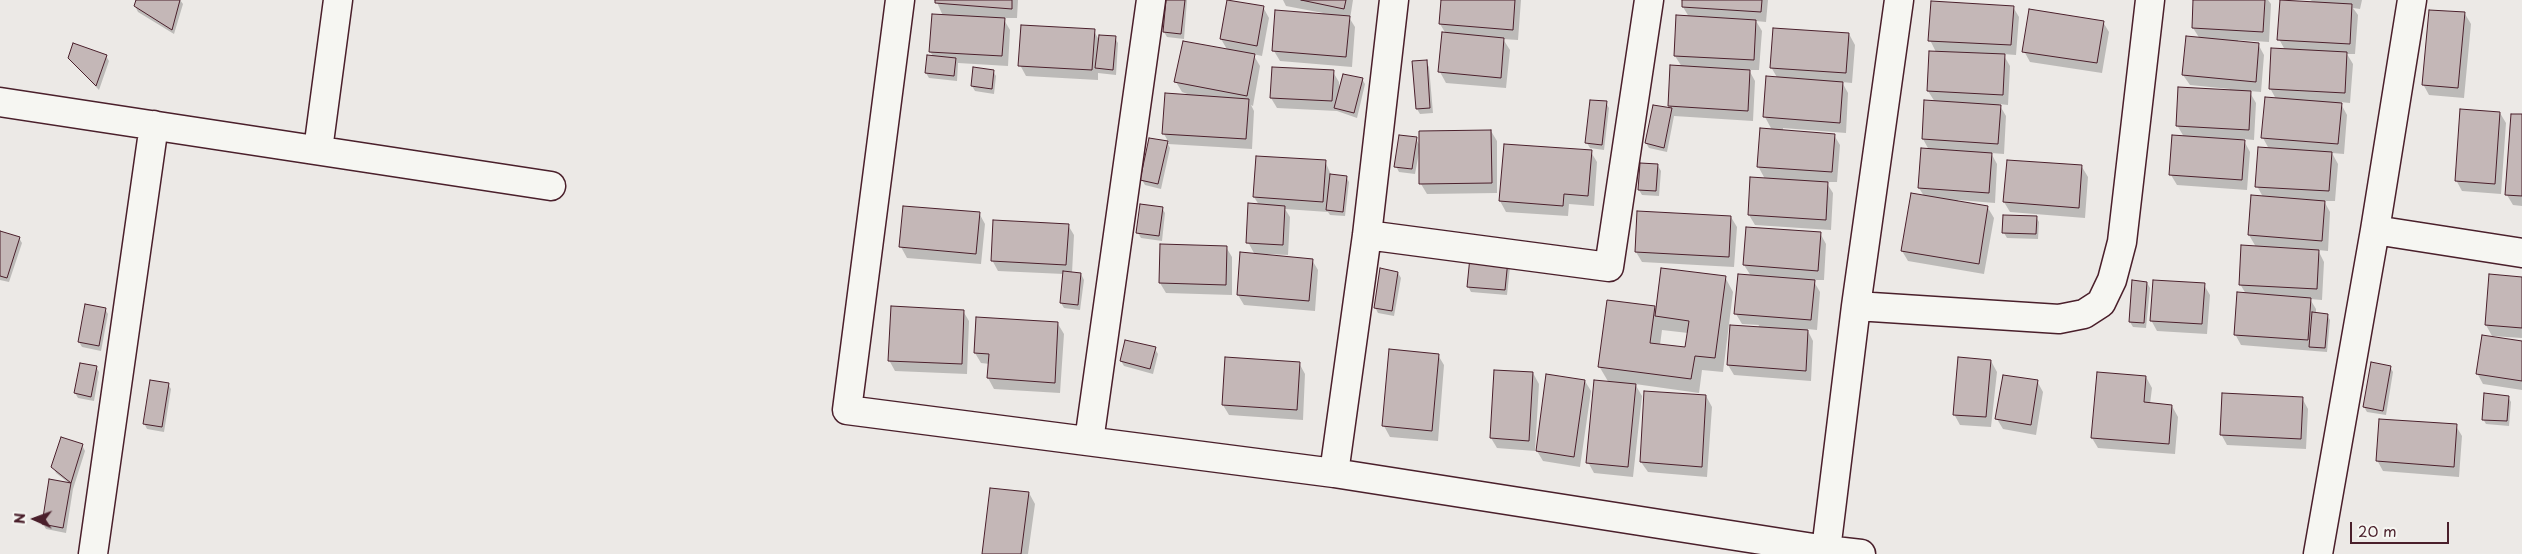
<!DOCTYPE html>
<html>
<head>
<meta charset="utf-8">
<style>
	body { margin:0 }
	#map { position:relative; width:2522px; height:554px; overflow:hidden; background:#ece9e6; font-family:"Playpen Sans",sans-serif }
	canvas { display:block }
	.north { position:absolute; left:10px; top:494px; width:50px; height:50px; -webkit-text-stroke:4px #f6f6f2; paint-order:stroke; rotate:272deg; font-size:14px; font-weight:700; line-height:20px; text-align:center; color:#4a1f2b }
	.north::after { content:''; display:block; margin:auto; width:18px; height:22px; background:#4a1f2b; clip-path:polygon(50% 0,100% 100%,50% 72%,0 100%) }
	.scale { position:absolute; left:2350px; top:522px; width:99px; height:22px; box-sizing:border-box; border:2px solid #4a1f2b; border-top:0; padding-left:6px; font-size:15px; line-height:18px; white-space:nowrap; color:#4a1f2b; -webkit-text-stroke:4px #f6f6f2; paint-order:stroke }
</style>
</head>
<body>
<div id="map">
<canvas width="2522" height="554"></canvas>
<div class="north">N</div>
<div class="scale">20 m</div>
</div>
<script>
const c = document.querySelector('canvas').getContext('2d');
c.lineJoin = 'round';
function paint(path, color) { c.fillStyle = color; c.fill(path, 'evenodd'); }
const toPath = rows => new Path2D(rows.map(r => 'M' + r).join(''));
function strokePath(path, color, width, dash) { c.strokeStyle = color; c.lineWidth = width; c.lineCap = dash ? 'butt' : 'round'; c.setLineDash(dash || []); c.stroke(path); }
paint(toPath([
	[137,0,180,0,183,4,174,34,138,12,135,6],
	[936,0,1018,0,1017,18,1003,18,1010,30,1008,66,958,63,957,81,929,78,926,73,934,57,930,52,943,16],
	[1167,0,1187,0,1184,39,1167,37,1164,32],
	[1283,0,1353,0,1350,19,1355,27,1352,67,1280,61,1274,51,1323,13,1286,6],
	[1442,0,1521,0,1518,40,1503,39,1510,50,1506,88,1446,83,1440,72,1446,34,1440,24],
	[1684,0,1768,0,1766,22,1756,21,1762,31,1759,70,1749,70,1755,81,1753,121,1674,116,1667,152,1649,148,1646,143,1671,109,1669,105,1682,67,1675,56,1689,17,1683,7],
	[2195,0,2268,0,2271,4,2269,42,2238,40,2238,42,2258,44,2264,55,2261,92,2249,91,2256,103,2254,140,2243,139,2250,152,2247,190,2177,185,2171,175,2184,137,2177,125,2229,91,2230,89,2190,85,2183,75,2200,39,2193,28],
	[2310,0,2362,0,2360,9,2353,8,2358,15,2355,54,2347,54,2353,64,2350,103,2340,102,2347,115,2344,154,2332,153,2338,164,2335,201,2324,201,2330,212,2328,251,2318,250,2324,262,2322,300,2310,299,2316,309,2316,314,2327,315,2330,320,2327,352,2241,345,2235,334,2246,294,2240,284,2256,247,2249,235,2252,196,2263,197,2257,186,2269,149,2263,138,2276,99,2270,88,2285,50,2279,39,2314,2],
	[1228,1,1263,7,1269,18,1262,56,1253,54,1260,66,1253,106,1251,105,1254,111,1252,149,1168,144,1170,148,1161,189,1145,185,1142,180,1150,139,1169,143,1164,134,1195,97,1182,92,1176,82,1228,51,1221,39],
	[2013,7,2019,17,2016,55,2003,54,2010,66,2008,105,1999,104,2006,116,2004,154,1991,153,1997,164,1995,203,1958,200,1957,202,1988,208,1994,218,1984,274,1908,261,1902,251,1924,196,1919,188,1929,150,1923,139,1935,102,1928,91,1936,52,1930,40],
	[2465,14,2471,24,2464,98,2429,95,2423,84],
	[2103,22,2109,32,2102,73,2030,62,2024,51],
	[1094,31,1099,40,1115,38,1118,43,1116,75,1098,73,1098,80,1026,76,1020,65],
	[1849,34,1855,45,1852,83,1842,82,1848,93,1846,133,1783,128,1783,131,1834,135,1840,145,1837,182,1826,182,1833,193,1831,230,1755,225,1749,215,1765,179,1758,166,1772,130,1765,117,1768,78,1778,79,1771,67],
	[106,56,109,61,99,90,69,58],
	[1426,62,1429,67,1433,113,1420,114,1417,109],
	[993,71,996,76,994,94,975,91,972,86],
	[1333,72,1339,82,1339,89,1362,79,1365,84,1357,118,1337,111,1277,108,1271,98],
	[1606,103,1609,108,1604,150,1590,148,1587,143],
	[2500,113,2506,123,2501,194,2462,191,2456,180],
	[2522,116,2522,206,2513,205,2507,195],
	[1491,131,1497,141,1497,193,1427,194,1421,184,1420,147,1415,174,1399,172,1396,166,1416,139,1420,146],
	[1505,145,1591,152,1597,162,1594,206,1569,204,1568,216,1506,212,1500,201],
	[1325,161,1331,175,1346,177,1349,182,1345,216,1330,215,1328,212,1285,209,1290,217,1288,255,1268,254,1267,256,1312,260,1318,270,1315,311,1244,305,1238,295,1255,255,1248,242,1259,205,1254,197],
	[1658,166,1661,171,1659,196,1642,195,1639,190],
	[2082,167,2088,177,2085,218,2010,212,2004,202],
	[1162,208,1165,213,1162,241,1141,238,1138,233],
	[979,213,985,224,981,264,907,258,901,247],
	[1731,217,1737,227,1734,267,1642,262,1636,252],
	[2036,217,2039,222,2038,239,2007,238,2004,233],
	[1068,225,1074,235,1072,273,1081,274,1084,280,1080,310,1064,308,1061,303,1064,274,998,271,992,260],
	[0,232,19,238,22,243,9,282,0,280],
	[1820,233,1826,244,1824,280,1813,280,1820,292,1817,330,1807,329,1813,341,1811,381,1734,375,1728,365,1758,328,1759,325,1742,324,1736,314,1751,276,1744,265],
	[1226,247,1232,257,1232,295,1166,293,1160,283],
	[1471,258,1510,267,1507,295,1471,292,1468,286],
	[1398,273,1401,278,1394,316,1378,313,1375,307],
	[2490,276,2522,278,2522,338,2492,336,2486,325],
	[1725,277,1733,292,1723,372,1702,370,1699,393,1635,384,1642,396,1633,477,1594,473,1588,462,1609,383,1599,366,1608,301,1657,308],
	[1662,330,1688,333,1686,348,1660,345],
	[2147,283,2150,288,2146,328,2133,327,2130,322],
	[2204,285,2210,295,2207,334,2157,331,2151,320],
	[86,305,105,309,108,314,101,351,82,347,79,342],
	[963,311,969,321,967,374,895,371,889,360],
	[1058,324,1064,334,1060,393,994,389,988,378,990,364,981,363,975,353],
	[2522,342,2522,390,2483,384,2477,373],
	[1155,349,1158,354,1153,374,1124,366,1121,361],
	[1438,355,1444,365,1438,441,1390,437,1384,426],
	[1991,361,1997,372,1991,427,1960,425,1954,414],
	[1299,363,1305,374,1303,420,1229,415,1223,405],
	[96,367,99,372,94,401,78,398,75,393],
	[2390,367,2393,372,2386,415,2367,412,2364,407],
	[1533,373,1539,384,1535,451,1497,448,1491,438],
	[2146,377,2152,388,2150,404,2172,406,2178,417,2175,454,2098,448,2092,438],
	[1585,381,1591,391,1580,467,1543,461,1537,451],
	[2037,381,2043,392,2036,435,2003,429,1997,419],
	[168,384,171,389,164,432,147,429,144,423],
	[1706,396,1712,407,1707,477,1648,472,1641,462],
	[2508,397,2511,402,2509,426,2486,424,2483,419],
	[2302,398,2308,409,2306,449,2227,445,2221,434],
	[2456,426,2462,436,2459,477,2383,471,2377,460],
	[82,445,85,451,73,489,66,533,46,529,43,524,50,480,70,484,56,473,53,467],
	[1029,493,1035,504,1028,554,983,554]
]), '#0003');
const building = toPath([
	[136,0,180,0,172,30,134,6,136,0],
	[935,0,1012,0,1012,9,935,3,935,0],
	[1166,0,1185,0,1181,34,1163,32,1166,0],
	[1227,0,1264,6,1257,46,1220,39,1227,0],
	[1301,0,1346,0,1344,9,1301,0],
	[1441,0,1515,0,1513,30,1439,24,1441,0],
	[1682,0,1762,0,1761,12,1682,7,1682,0],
	[2193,0,2265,0,2263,32,2192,28,2193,0],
	[2280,0,2352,4,2350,44,2277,40,2280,0],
	[1931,1,2014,6,2011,45,1928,41,1931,1],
	[2029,9,2104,21,2097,63,2022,52,2029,9],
	[1275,10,1350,16,1346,57,1272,51,1275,10],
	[2429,10,2465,12,2458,88,2422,85,2429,10],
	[932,14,1005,18,1002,56,929,52,932,14],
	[1676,15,1756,20,1754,60,1674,56,1676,15],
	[1021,25,1095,29,1092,70,1018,66,1021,25],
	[1773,28,1849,33,1846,73,1770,68,1773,28],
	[1442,32,1504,38,1501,78,1438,72,1442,32],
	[1099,35,1116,36,1113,70,1095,68,1099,35],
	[2186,36,2259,43,2256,82,2182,75,2186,36],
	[1183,41,1255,54,1247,96,1174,82,1183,41],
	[73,43,107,55,96,86,68,58,73,43],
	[2271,48,2347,52,2345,93,2269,89,2271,48],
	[1929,51,2005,54,2003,95,1927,91,1929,51],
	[927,55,956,58,954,76,925,73,927,55],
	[1427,60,1430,108,1416,109,1412,61,1427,60],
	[1670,65,1750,70,1748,111,1668,106,1670,65],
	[973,67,994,70,992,89,971,86,973,67],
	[1272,67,1334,70,1332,101,1270,98,1272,67],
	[1343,74,1363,78,1354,113,1334,108,1343,74],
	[1766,76,1843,82,1840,123,1763,117,1766,76],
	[2178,87,2251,91,2249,130,2176,126,2178,87],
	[1165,93,1249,99,1246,139,1162,134,1165,93],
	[2265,97,2342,103,2338,144,2261,138,2265,97],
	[1590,100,1607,101,1602,145,1585,143,1590,100],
	[1924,100,2001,105,1998,144,1922,139,1924,100],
	[1653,105,1672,108,1664,148,1645,143,1653,105],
	[2460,109,2500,112,2495,184,2455,181,2460,109],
	[2511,114,2522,114,2522,196,2505,195,2511,114],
	[1760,128,1835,134,1832,172,1757,167,1760,128],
	[1491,130,1492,183,1419,184,1419,131,1491,130],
	[1399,135,1417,137,1412,169,1394,167,1399,135],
	[2172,135,2245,140,2242,180,2169,175,2172,135],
	[1149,138,1168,141,1158,184,1140,180,1149,138],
	[1504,144,1592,150,1588,196,1564,194,1563,206,1499,201,1504,144],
	[2258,147,2332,152,2329,191,2255,187,2258,147],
	[1921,148,1992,153,1989,193,1918,188,1921,148],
	[1256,156,1326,160,1323,202,1253,197,1256,156],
	[2007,160,2082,165,2079,208,2003,202,2007,160],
	[1640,163,1658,164,1656,191,1638,190,1640,163],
	[1330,174,1347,176,1343,212,1326,210,1330,174],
	[1750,177,1828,182,1826,220,1748,215,1750,177],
	[1911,193,1988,206,1979,264,1901,251,1911,193],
	[2251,195,2325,201,2322,241,2248,235,2251,195],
	[1248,203,1285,206,1283,245,1246,243,1248,203],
	[1140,204,1163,207,1159,236,1136,233,1140,204],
	[903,206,980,212,976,254,899,247,903,206],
	[1637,211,1731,216,1729,257,1635,252,1637,211],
	[2003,215,2037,216,2036,234,2002,233,2003,215],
	[993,220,1069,224,1066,265,991,261,993,220],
	[1746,227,1821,232,1818,271,1743,265,1746,227],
	[0,231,20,237,7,278,0,276,0,231],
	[1160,244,1227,246,1226,285,1159,283,1160,244],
	[2241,245,2319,250,2317,289,2239,285,2241,245],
	[1240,252,1313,259,1309,301,1237,295,1240,252],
	[1470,257,1508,260,1505,290,1467,287,1470,257],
	[1380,268,1398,272,1392,311,1374,308,1380,268],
	[1661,268,1726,276,1715,358,1695,356,1691,379,1598,367,1607,300,1655,306,1650,343,1685,347,1689,321,1655,316,1661,268],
	[1063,271,1081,273,1078,305,1060,303,1063,271],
	[1738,274,1815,280,1811,320,1734,314,1738,274],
	[2489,274,2522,277,2522,328,2485,325,2489,274],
	[2132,280,2147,282,2144,323,2129,322,2132,280],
	[2153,280,2205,283,2202,324,2150,321,2153,280],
	[2237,292,2311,298,2308,340,2234,335,2237,292],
	[85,304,106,308,99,346,78,342,85,304],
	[891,306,964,310,962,364,888,361,891,306],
	[2312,312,2328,314,2325,348,2309,347,2312,312],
	[976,317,1058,322,1055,383,987,378,989,354,974,353,976,317],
	[1730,325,1808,330,1806,371,1727,365,1730,325],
	[2482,335,2522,341,2522,381,2476,374,2482,335],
	[1125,340,1156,347,1150,369,1120,361,1125,340],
	[1389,349,1439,354,1432,431,1382,426,1389,349],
	[1225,357,1300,362,1297,410,1222,405,1225,357],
	[1958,357,1991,360,1986,417,1953,415,1958,357],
	[2371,362,2391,366,2383,411,2363,407,2371,362],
	[80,363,97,366,91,397,74,393,80,363],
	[1494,370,1533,372,1529,441,1490,438,1494,370],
	[2097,372,2146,376,2144,402,2172,405,2169,444,2091,438,2097,372],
	[1546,374,1585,380,1574,457,1536,451,1546,374],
	[2003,375,2038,380,2031,425,1995,419,2003,375],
	[150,380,169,383,162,427,143,424,150,380],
	[1594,380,1636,384,1628,467,1586,463,1594,380],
	[1644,391,1706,395,1702,467,1640,462,1644,391],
	[2222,393,2303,397,2301,439,2220,435,2222,393],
	[2484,393,2509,396,2507,421,2482,420,2484,393],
	[2379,419,2457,424,2454,467,2376,461,2379,419],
	[61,437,83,444,71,483,51,467,61,437],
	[49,479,71,483,63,528,42,524,49,479],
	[990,488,1029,492,1021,554,982,554,990,488]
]);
paint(building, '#c4b7b7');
strokePath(building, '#4a1f2b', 1);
const minor = toPath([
	[900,0,847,410,1334,473,1826,550,1861,554],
	[0,102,551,186],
	[318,150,338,0],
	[2375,230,2522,253],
	[1367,235,1609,267,1649,0],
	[1856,306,2059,319,2084,314,2101,303,2112,280,2122,242,2150,0],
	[1089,441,1151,0],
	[1334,473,1367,235,1394,0],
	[1826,550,1856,306,1899,0],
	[93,554,154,125],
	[2318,554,2375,230,2412,0]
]);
strokePath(minor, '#4a1f2b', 31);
strokePath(minor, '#f6f6f2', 28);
</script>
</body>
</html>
